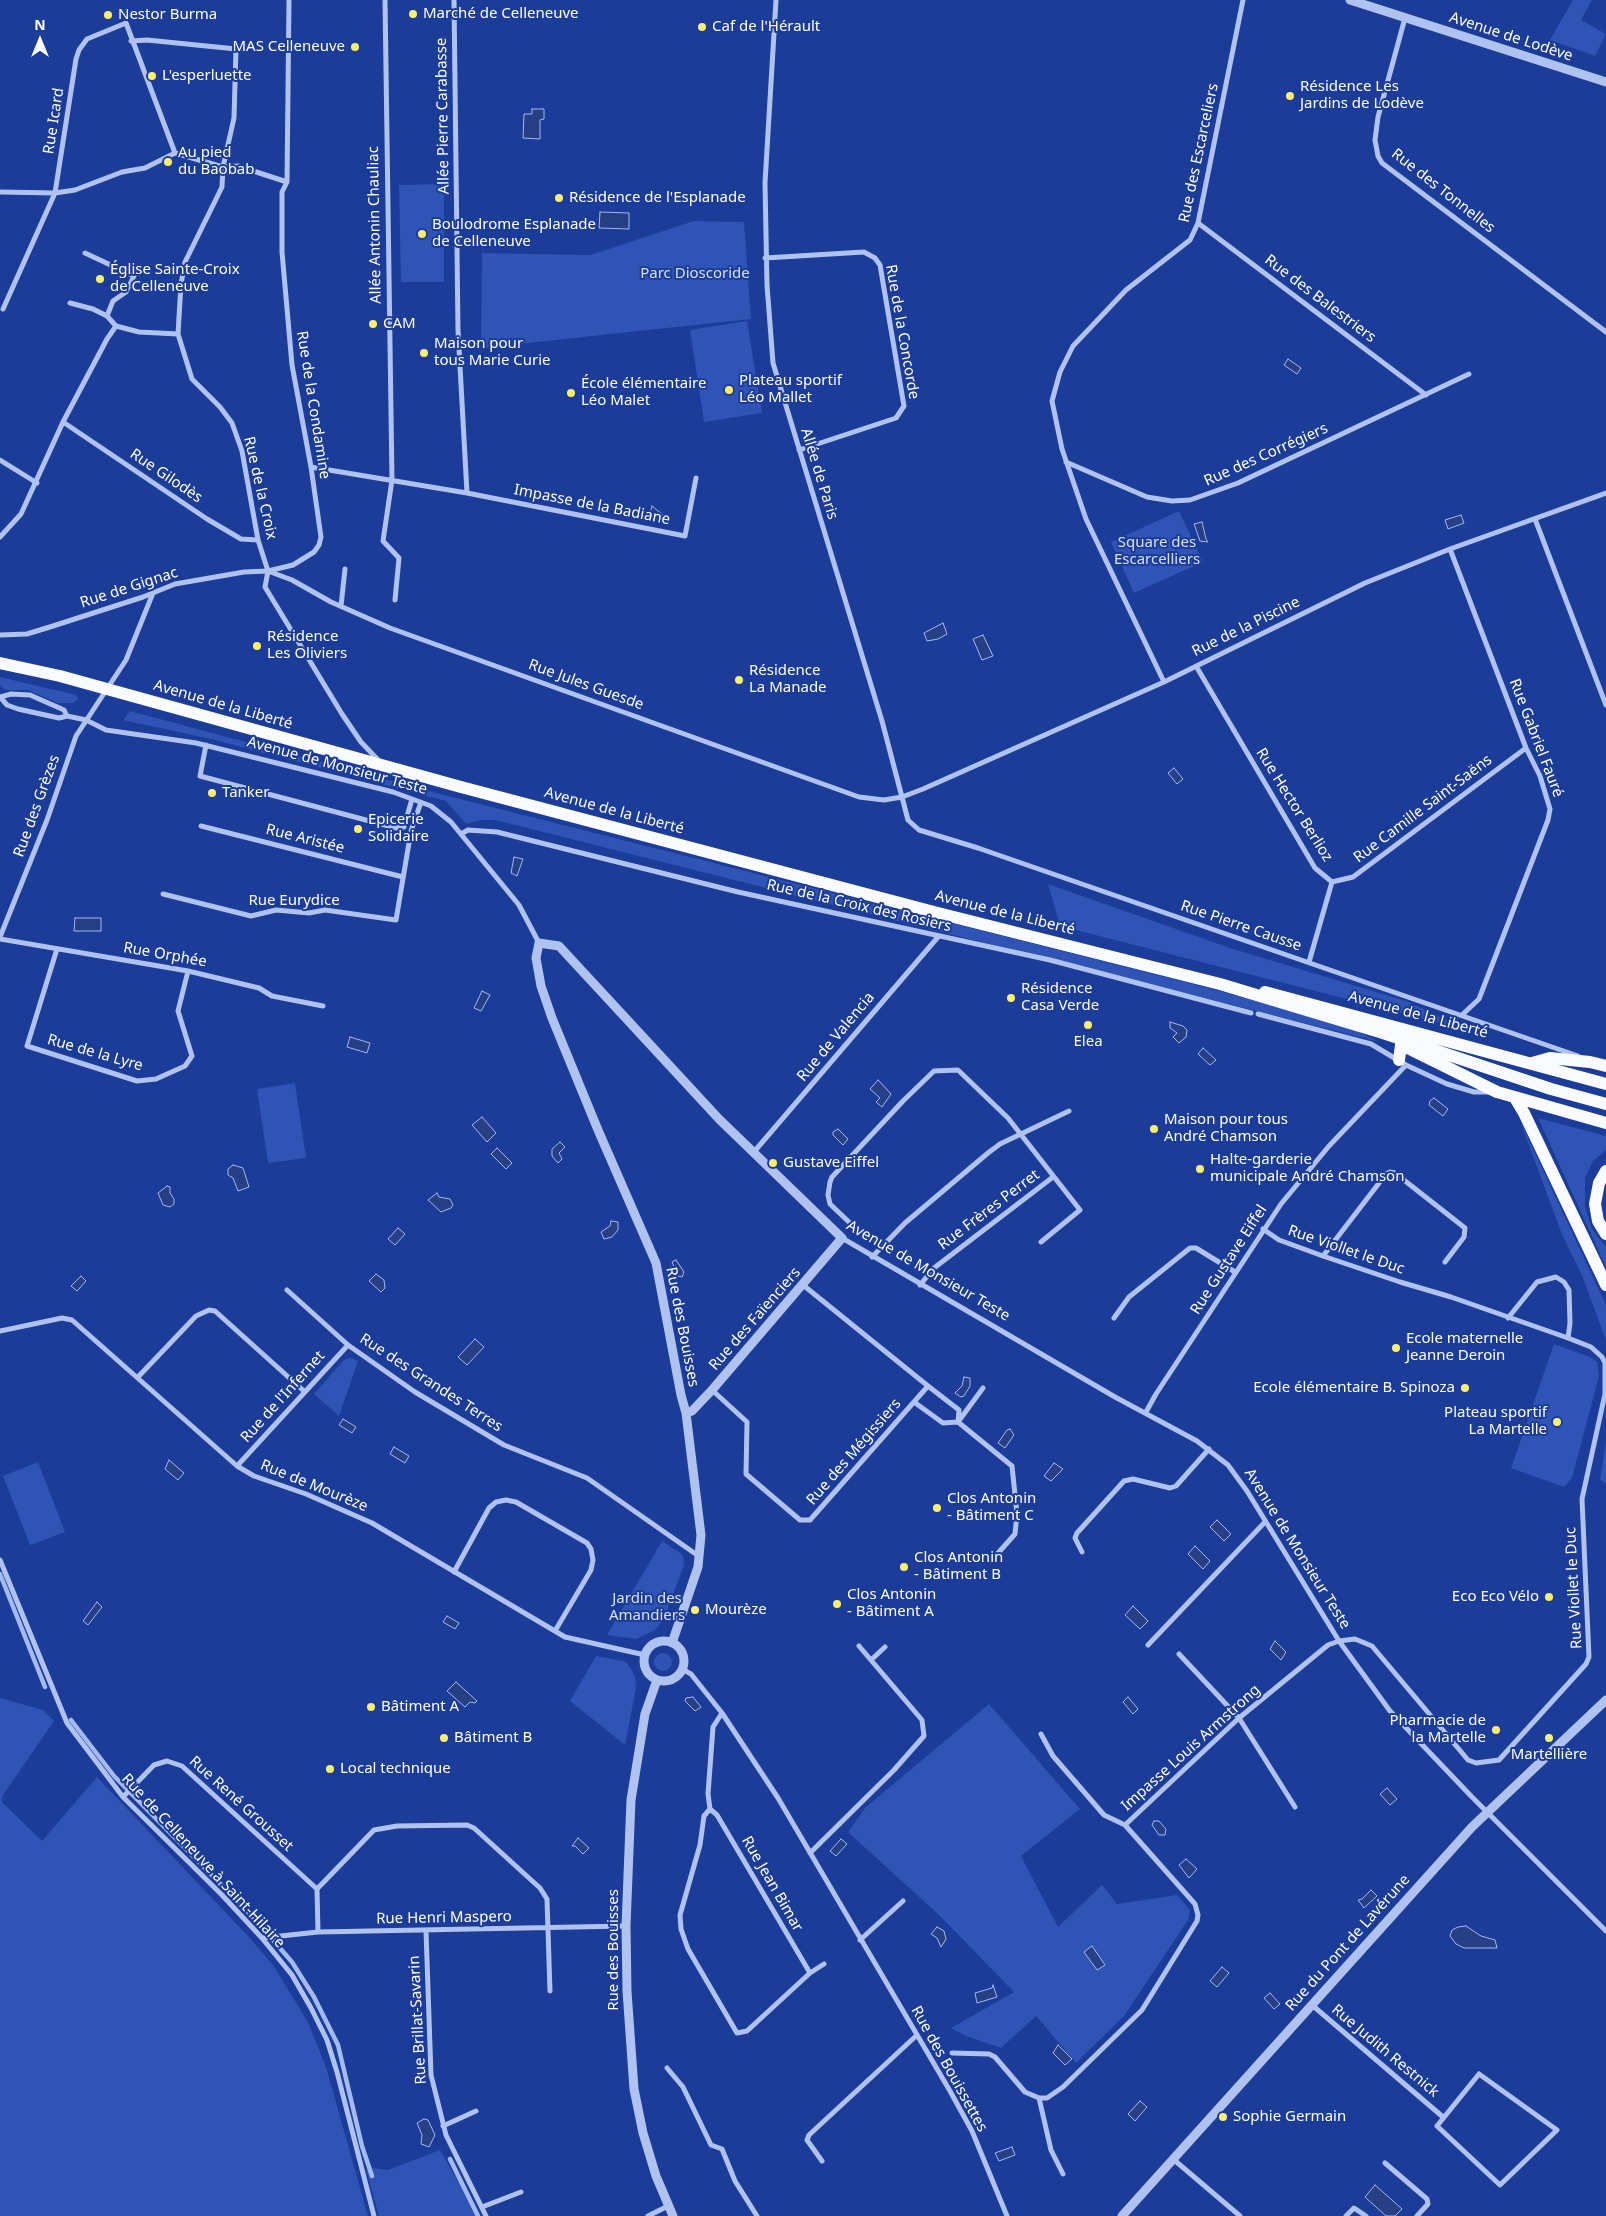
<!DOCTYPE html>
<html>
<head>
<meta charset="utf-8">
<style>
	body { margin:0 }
	#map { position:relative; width:1606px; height:2216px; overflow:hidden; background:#1b3c98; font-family:"Noto Sans",sans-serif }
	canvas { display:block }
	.north { position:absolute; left:15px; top:15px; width:50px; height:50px; -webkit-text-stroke:4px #1b3c98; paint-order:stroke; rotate:0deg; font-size:14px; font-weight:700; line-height:20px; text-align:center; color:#fff }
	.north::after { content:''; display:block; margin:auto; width:18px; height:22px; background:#fff; clip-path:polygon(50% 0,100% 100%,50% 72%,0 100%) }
</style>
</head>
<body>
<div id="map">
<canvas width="1606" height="2216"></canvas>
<div class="north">N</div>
</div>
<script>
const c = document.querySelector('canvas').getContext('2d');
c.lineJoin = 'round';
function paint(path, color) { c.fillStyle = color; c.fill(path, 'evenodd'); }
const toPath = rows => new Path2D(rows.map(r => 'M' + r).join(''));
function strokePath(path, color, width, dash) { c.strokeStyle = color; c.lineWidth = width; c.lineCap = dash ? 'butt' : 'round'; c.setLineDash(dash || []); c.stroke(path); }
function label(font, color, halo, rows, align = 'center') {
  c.font = font + ' "Noto Sans",sans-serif'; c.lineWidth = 4; c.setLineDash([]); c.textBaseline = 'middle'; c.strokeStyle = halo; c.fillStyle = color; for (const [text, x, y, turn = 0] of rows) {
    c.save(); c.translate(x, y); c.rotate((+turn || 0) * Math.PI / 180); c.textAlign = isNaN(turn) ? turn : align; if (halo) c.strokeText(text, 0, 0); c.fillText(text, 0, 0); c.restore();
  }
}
paint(toPath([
	[1573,0,1592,0,1581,20,1606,34,1595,56,1550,40],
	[444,184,444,282,401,282,399,185],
	[694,221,744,222,751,319,481,348,482,253,590,255],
	[747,321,762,413,704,422,690,330],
	[1179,511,1203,562,1134,593,1111,542],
	[0,677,76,695,78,699,74,703,58,703,28,690,5,690,0,685],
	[130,711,440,794,1185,982,1308,1015,1352,1029,1380,1042,495,820,481,820,466,824,446,801,215,740,123,720],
	[1048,884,1230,948,1409,1002,1464,1029,1060,926],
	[295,1083,306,1158,268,1163,257,1089],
	[1538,1118,1606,1136,1606,1150,1593,1161,1585,1178,1585,1207,1592,1229,1606,1247,1606,1267],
	[1520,1121,1606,1305,1606,1340,1583,1278,1561,1232],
	[1554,1344,1590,1357,1597,1362,1599,1376,1572,1478,1564,1487,1511,1468],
	[351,1358,358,1361,339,1416,314,1394,344,1360],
	[1606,1441,1606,1483,1600,1480],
	[38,1462,65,1532,30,1545,3,1476],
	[662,1541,683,1555,684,1565,664,1619,655,1630,636,1639,607,1635],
	'654 1662a9 9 0 1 1 18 0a9 9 0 1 1-18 0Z',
	[596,1656,623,1661,628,1664,635,1676,636,1688,625,1745,570,1701],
	[0,1698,43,1710,54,1721,3,1795,2,1802,42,1841,97,1777,248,1936,273,1965,308,2022,326,2067,368,2216,0,2216],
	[989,1704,1080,1809,1021,1856,1058,1927,1102,1885,1117,1904,1177,1895,1190,1910,1188,1920,1124,2016,1076,2063,1036,2016,1001,2048,966,2036,951,2028,1014,1992,940,1916,848,1832,866,1807],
	[440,2150,478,2216,379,2216,366,2170,373,2168,388,2170]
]), '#2f54b5');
const water = toPath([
	[532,109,544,109,544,119,540,120,540,139,523,138,524,114,532,114,532,109],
	[600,212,629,213,629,229,599,228,600,212],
	[1288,359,1301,368,1297,374,1284,365,1288,359],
	[652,506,668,519,668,521,649,518,652,506],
	[1461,515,1464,523,1448,529,1445,520,1461,515],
	[1202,522,1206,539,1208,542,1200,541,1194,524,1202,522],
	[943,623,947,634,938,639,927,641,924,633,943,623],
	[983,635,993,656,982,660,973,639,983,635],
	[1174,768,1183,779,1177,784,1168,773,1174,768],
	[514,857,523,859,517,876,511,873,514,857],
	[75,918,101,918,101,931,74,931,75,918],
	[482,991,490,995,481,1011,474,1008,482,991],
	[1170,1022,1183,1026,1187,1030,1186,1037,1179,1043,1173,1037,1177,1033,1170,1028,1170,1022],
	[350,1037,370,1043,367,1053,347,1047,350,1037],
	[1203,1048,1216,1060,1210,1065,1198,1054,1203,1048],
	[878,1080,891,1094,882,1107,876,1102,880,1098,870,1089,878,1080],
	[1434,1098,1448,1109,1443,1116,1429,1105,1430,1101,1434,1098],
	[482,1117,496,1133,487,1142,472,1125,482,1117],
	[838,1129,848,1139,843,1145,833,1135,833,1132,838,1129],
	[560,1142,565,1147,559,1153,562,1159,558,1163,552,1156,552,1149,560,1142],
	[497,1148,512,1163,506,1169,491,1154,497,1148],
	[233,1165,243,1168,249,1187,238,1191,233,1178,228,1175,228,1169,233,1165],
	[167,1186,170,1187,170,1193,174,1199,174,1204,170,1207,163,1205,158,1193,167,1186],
	[437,1193,439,1197,450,1199,453,1205,451,1208,441,1212,428,1200,437,1193],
	[611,1221,618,1222,618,1230,612,1237,604,1239,601,1232,610,1226,611,1221],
	[398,1228,405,1234,395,1245,388,1239,398,1228],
	[676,1260,684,1272,682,1277,678,1276,674,1267,672,1262,676,1260],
	[376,1274,384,1280,385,1288,381,1292,369,1281,376,1274],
	[81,1276,86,1281,77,1291,71,1286,81,1276],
	[475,1339,484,1347,467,1365,458,1357,475,1339],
	[964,1377,970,1378,970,1386,964,1396,961,1397,955,1393,962,1386,964,1377],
	[343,1419,356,1427,352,1433,339,1425,343,1419],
	[1010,1429,1014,1435,1005,1448,998,1443,1007,1430,1010,1429],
	[394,1447,409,1456,405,1463,390,1454,394,1447],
	[169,1460,184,1473,178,1480,165,1469,169,1460],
	[1054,1463,1063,1469,1051,1481,1044,1476,1054,1463],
	[1217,1520,1231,1534,1224,1541,1210,1527,1217,1520],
	[1195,1546,1210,1561,1203,1569,1188,1554,1195,1546],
	[97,1602,102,1607,88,1625,83,1621,97,1602],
	[1133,1606,1148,1621,1140,1629,1125,1615,1133,1606],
	[447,1616,459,1623,455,1629,443,1622,447,1616],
	[1275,1641,1286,1652,1281,1660,1270,1649,1275,1641],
	[456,1682,477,1701,475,1703,470,1702,465,1707,447,1691,456,1682],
	[693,1697,701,1707,695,1711,685,1701,686,1698,693,1697],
	[1128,1697,1138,1709,1133,1714,1123,1702,1128,1697],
	[1387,1788,1397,1799,1390,1805,1380,1794,1387,1788],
	[1154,1821,1159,1821,1166,1829,1165,1835,1159,1835,1152,1825,1154,1821],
	[578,1838,589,1848,583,1854,575,1846,572,1846,578,1838],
	[841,1839,847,1844,836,1856,830,1851,841,1839],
	[1186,1859,1197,1869,1189,1878,1179,1865,1186,1859],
	[1371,1890,1377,1896,1364,1908,1358,1900,1362,1899,1371,1890],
	[1466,1926,1481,1936,1495,1940,1497,1948,1464,1948,1456,1944,1450,1936,1452,1930,1458,1927,1466,1926],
	[937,1927,944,1931,946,1939,941,1947,937,1938,931,1934,937,1927],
	[1092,1946,1105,1965,1097,1970,1084,1952,1092,1946],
	[1222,1967,1229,1973,1217,1987,1210,1981,1222,1967],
	[993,1985,997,1997,977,2003,975,1993,992,1988,993,1985],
	[1270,1993,1280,2004,1274,2009,1264,1998,1270,1993],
	[1058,2045,1072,2059,1065,2065,1053,2053,1058,2045],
	[1140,2101,1147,2107,1135,2121,1128,2114,1140,2101],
	[424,2119,428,2120,435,2135,429,2147,421,2144,422,2135,417,2123,424,2119],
	[1012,2147,1015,2155,999,2161,995,2153,1012,2147],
	[1375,2185,1402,2209,1395,2216,1386,2216,1365,2197,1375,2185]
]);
paint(water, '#273f85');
strokePath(water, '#a3baf2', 1);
strokePath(toPath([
	[0,1574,45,1687],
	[71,1720,114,1776,252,1916,292,1962,314,1997,338,2045,362,2146,372,2176],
	[450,2159,478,2216]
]), '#a3baf2', 4.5);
strokePath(toPath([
	[385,0,392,480,383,541,399,558,395,600],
	[454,0,458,330,467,493],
	[776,0,765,183,767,285,773,363,882,721,908,820,919,830,978,848,1578,1056],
	[1405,18,1378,117,1375,140,1378,156,1382,163,1606,332],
	[131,41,147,40,236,49,234,118,223,167,222,187,185,262,181,284,178,334,192,379,220,407,232,423,242,451,258,540,268,571,265,587,342,714,361,742,380,762],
	[175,153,223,167,238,166,287,182],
	[0,192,55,193,75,190,122,172,145,168,175,153],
	[1198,223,1426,395],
	[85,253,134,276,126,292,113,301,107,316],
	[765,258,864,252,875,258,880,265,904,406,896,418,799,450],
	[70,303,93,309,107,316,116,326,139,332,178,334],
	[3,309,55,193,76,59,79,50,87,39,126,23,175,153],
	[63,422,207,519,241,539,258,540],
	[0,460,37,483],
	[1066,462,1147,497,1172,501,1190,500,1238,483,1469,374],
	[311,467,467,493,685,536,696,478],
	[1535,519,1606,705],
	[0,537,21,514,63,422,107,339,116,326],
	[1450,549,1526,748,1540,776,1550,809,1548,820,1479,999,1462,1015],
	[268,571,292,580,331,602,390,628,859,797,884,800,902,797,923,789,1164,682,1365,583,1450,549,1606,493],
	[341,606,345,569],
	[0,635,27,634,53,626,143,597,175,584,244,572,268,571,293,565,314,552,319,545,321,537,311,467,292,365,282,252,282,192,287,182,289,0],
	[1196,666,1315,868,1332,882],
	[1164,682,1086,519,1062,449,1052,401,1060,372,1073,346,1126,290,1190,240,1198,223,1243,0],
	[0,697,7,705,18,709,59,718,67,716,86,720,106,730,196,743,393,792,431,806,451,822,519,905,539,943],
	[0,697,11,694,30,695,64,710,67,716],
	[206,745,200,776,396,828,404,827,412,799],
	[201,826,403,877],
	[461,834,468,830,497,832,738,892,1050,960,1251,1013],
	[1332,882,1353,877,1526,748],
	[163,894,251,916,276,910,309,913,325,910,396,920,411,831,421,802],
	[0,937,47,820,76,736,126,660,153,593],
	[0,939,188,971,259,988,272,996,323,1006],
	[57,949,27,1046,137,1081,156,1079,185,1066,192,1056,178,1011,188,971],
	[1309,962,1332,882],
	[1258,1014,1371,1044,1406,1065,1447,1084,1474,1092,1489,1092],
	[753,1153,938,937],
	[842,1238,1115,1397,1197,1441,1228,1465,1247,1491,1339,1641,1390,1711,1472,1797,1606,1931],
	[881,1245,850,1223,830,1204,828,1195,830,1182,832,1177,903,1101,934,1071,958,1070,1008,1118,1080,1210,1041,1242],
	[1323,1256,1386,1174,1390,1172,1395,1173,1465,1228,1464,1237,1445,1262],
	[872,1257,905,1223,988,1153,1000,1144,1069,1111],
	[920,1285,934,1268,1053,1177],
	[287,1290,348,1345,415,1392,504,1445,587,1478,700,1557],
	[1114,1318,1129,1297,1190,1248,1196,1248,1235,1272],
	[1508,1318,1537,1282,1556,1277,1564,1282,1569,1290,1570,1323,1568,1338],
	[0,1331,62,1318,72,1320,237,1466,254,1476,306,1494,372,1523,565,1637,645,1655],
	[138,1377,196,1316,209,1310,215,1311,305,1392],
	[928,1386,959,1410,958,1422,1012,1466,1017,1514,1015,1534,991,1561],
	[712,1390,747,1422,746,1474,800,1520,810,1520,928,1386,803,1285],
	[914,1402,943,1423,958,1422,983,1388],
	[1146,1412,1156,1394,1281,1204,1329,1146,1406,1065],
	[237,1466,348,1345],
	[1082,1552,1075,1538,1077,1533,1124,1481,1133,1479,1170,1488,1176,1486,1209,1449],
	[0,1560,67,1723,123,1797,222,1895,262,1938,292,1975,311,2008,327,2040,337,2072,374,2216],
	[454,1572,489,1508,496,1502,506,1500,516,1502,587,1543,591,1549,593,1560,591,1570,555,1631],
	[1148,1645,1265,1522],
	[1179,1654,1239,1718,1295,1807],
	[871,1660,885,1647],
	[682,1669,691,1674,722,1713,778,1798,950,2091,972,2131,1007,2216],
	[1041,1734,1053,1756,1104,1815,1125,1825],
	[123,1797,154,1765,167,1761,182,1766,317,1889],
	[710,1809,704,1816,700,1845,680,1915,681,1929,688,1949,737,2033,747,2031,810,1973,717,1815,710,1809,708,1794,713,1727,722,1713],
	[1125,1825,1239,1718,1328,1645,1339,1641,1355,1639,1372,1646,1463,1754,1468,1760,1476,1763,1499,1760,1586,1664,1589,1657,1582,1499,1605,1394,1605,1363,1602,1357,1591,1347,1568,1338,1451,1297,1400,1282,1323,1256,1279,1240,1263,1229],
	[810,1853,894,1770,924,1736,922,1720,859,1646],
	[426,1931,431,2075,446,2135,486,2216],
	[318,1932,317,1889,374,1830,397,1826,467,1825,474,1828,540,1888,547,1899,550,1991],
	[262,1938,318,1932,626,1926],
	[860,1940,903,1901],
	[810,1973,824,1964],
	[1312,2005,1443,2117],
	[952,2053,989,2054,995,2057,1025,2092,1039,2098,1047,2098,1063,2087,1142,2010,1197,1921,1198,1915,1195,1904,1125,1825],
	[667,2068,683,2087,711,2145,722,2149,735,2181,757,2216],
	[1479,2074,1557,2130,1500,2185,1437,2126,1479,2074],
	[1039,2098,1051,2150,1063,2174],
	[443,2126,476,2111],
	[1173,2159,1240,2216],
	[822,2161,807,2140,809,2135,917,2035],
	[1385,2163,1427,2199,1428,2204,1417,2216],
	[482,2207,521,2192],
	[648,2216,668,2206],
	[1346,2216,1354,2208,1366,2216]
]), '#b0c2f0', 5);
strokePath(toPath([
	[1350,0,1606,82],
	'644 1661a20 20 0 1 1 40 0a20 20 0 1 1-40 0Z',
	[672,1643,698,1567,701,1535,686,1413,681,1395,656,1263,598,1130,552,1018,541,986,536,958,539,943,559,946,719,1119,842,1238,712,1390,692,1411,686,1413],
	[657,1680,645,1714,631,1800,626,1926,627,1991,634,2089,643,2133,656,2176,673,2216],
	[1122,2216,1472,1827,1606,1700]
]), '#b0c2f0', 9);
strokePath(toPath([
	[0,663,60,676,461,787,934,912,1220,984,1383,1033,1551,1089,1606,1104],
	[1265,992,1606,1084],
	[1404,1046,1497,1092,1606,1123],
	[1399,1060,1401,1045],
	[1532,1063,1550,1058,1590,1062,1606,1066],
	[1515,1098,1524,1113,1606,1285],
	[1606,1171,1599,1183,1595,1204,1598,1221,1606,1234]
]), '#f9fbff', 12);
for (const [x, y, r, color] of [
	[413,14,5,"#ffef6f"],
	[108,15,5,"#ffef6f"],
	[702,27,5,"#ffef6f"],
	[355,47,5,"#ffef6f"],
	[152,76,5,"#ffef6f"],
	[1290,96,5,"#ffef6f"],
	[168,162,5,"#ffef6f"],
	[559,198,5,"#ffef6f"],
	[422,234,5,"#ffef6f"],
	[100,279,5,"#ffef6f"],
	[373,324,5,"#ffef6f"],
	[424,353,5,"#ffef6f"],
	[729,390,5,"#ffef6f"],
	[571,393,5,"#ffef6f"],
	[257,646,5,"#ffef6f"],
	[739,680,5,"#ffef6f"],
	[212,793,5,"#ffef6f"],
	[358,829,5,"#ffef6f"],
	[1011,998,5,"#ffef6f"],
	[1088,1025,5,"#ffef6f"],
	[1154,1129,5,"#ffef6f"],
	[773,1163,5,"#ffef6f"],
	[1200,1169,5,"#ffef6f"],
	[1396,1348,5,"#ffef6f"],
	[1465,1388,5,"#ffef6f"],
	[1557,1422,5,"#ffef6f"],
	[937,1508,5,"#ffef6f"],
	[904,1567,5,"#ffef6f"],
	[1549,1597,5,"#ffef6f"],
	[837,1604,5,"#ffef6f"],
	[695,1610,5,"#ffef6f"],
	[371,1707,5,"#ffef6f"],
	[1496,1730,5,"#ffef6f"],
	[444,1738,5,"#ffef6f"],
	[1549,1738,5,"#ffef6f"],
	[330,1769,5,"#ffef6f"],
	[1223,2117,5,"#ffef6f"]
]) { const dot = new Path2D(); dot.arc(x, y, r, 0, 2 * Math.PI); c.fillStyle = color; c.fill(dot); strokePath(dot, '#1b3c98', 2); }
label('15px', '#fff', '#1b3c98', [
	["Marché de Celleneuve",423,14],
	["Nestor Burma",118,15],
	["Caf de l'Hérault",712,27],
	["MAS Celleneuve",345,47,"right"],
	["L'esperluette",162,76],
	["Résidence Les",1300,87],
	["Jardins de Lodève",1300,104],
	["Au pied",178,153],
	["du Baobab",178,170],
	["Résidence de l'Esplanade",569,198],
	["Boulodrome Esplanade",432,225],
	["de Celleneuve",432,242],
	["Église Sainte-Croix",110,270],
	["de Celleneuve",110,287],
	["CAM",383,324],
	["Maison pour",434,344],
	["tous Marie Curie",434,361],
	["Plateau sportif",739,381],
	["Léo Mallet",739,398],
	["École élémentaire",581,384],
	["Léo Malet",581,401],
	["Résidence",267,637],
	["Les Oliviers",267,654],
	["Résidence",749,671],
	["La Manade",749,688],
	["Tanker",222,793],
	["Epicerie",368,820],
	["Solidaire",368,837],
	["Résidence",1021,989],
	["Casa Verde",1021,1006],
	["Elea",1088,1042,"center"],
	["Maison pour tous",1164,1120],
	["André Chamson",1164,1137],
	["Halte-garderie",1210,1160],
	["municipale André Chamson",1210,1177],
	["Gustave Eiffel",783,1163],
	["Ecole maternelle",1406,1339],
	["Jeanne Deroin",1406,1356],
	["Ecole élémentaire B. Spinoza",1455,1388,"right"],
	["Plateau sportif",1547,1413,"right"],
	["La Martelle",1547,1430,"right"],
	["Clos Antonin",947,1499],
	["- Bâtiment C",947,1516],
	["Clos Antonin",914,1558],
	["- Bâtiment B",914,1575],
	["Clos Antonin",847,1595],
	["- Bâtiment A",847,1612],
	["Eco Eco Vélo",1539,1597,"right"],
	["Mourèze",705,1610],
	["Bâtiment A",381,1707],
	["Pharmacie de",1486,1721,"right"],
	["la Martelle",1486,1738,"right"],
	["Bâtiment B",454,1738],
	["Martellière",1549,1755,"center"],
	["Local technique",340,1769],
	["Sophie Germain",1233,2117]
], 'left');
label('15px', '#fff', '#1b3c98', [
	["Avenue de Lodève",1511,37,18],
	["Allée Pierre Carabasse",443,116,-91],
	["Rue Icard",54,121,-81],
	["Rue des Escarceliers",1199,153,-78],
	["Rue des Tonnelles",1443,191,38],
	["Allée Antonin Chauliac",375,225,-91],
	["Rue des Balestriers",1320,299,37],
	["Rue de la Concorde",902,332,80],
	["Rue de la Condamine",313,405,81],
	["Rue des Corrégiers",1266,455,-24],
	["Allée de Paris",819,474,73],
	["Rue Gilodès",166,476,34],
	["Rue de la Croix",260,488,77],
	["Impasse de la Badiane",592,505,11],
	["Rue de Gignac",129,588,-18],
	["Rue de la Piscine",1246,627,-26],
	["Rue Jules Guesde",586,685,20],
	["Avenue de la Liberté",223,705,16],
	["Rue Gabriel Fauré",1536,738,69],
	["Avenue de Monsieur Teste",337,766,15],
	["Rue Hector Berlioz",1294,805,58],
	["Rue des Grèzes",37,806,-70],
	["Rue Camille Saint-Saëns",1423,809,-37],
	["Avenue de la Liberté",614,811,15],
	["Rue Aristée",305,839,14],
	["Rue Eurydice",294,901],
	["Rue de la Croix des Rosiers",859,906,13],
	["Avenue de la Liberté",1005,913,14],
	["Rue Pierre Causse",1241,926,19],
	["Rue Orphée",165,955,10],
	["Avenue de la Liberté",1418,1015,15],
	["Rue de Valencia",836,1037,-50],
	["Rue de la Lyre",95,1053,16],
	["Rue Frères Perret",989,1210,-37],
	["Rue Viollet le Duc",1346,1250,19],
	["Rue Gustave Eiffel",1229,1260,-57],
	["Avenue de Monsieur Teste",928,1271,30],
	["Rue des Faïenciers",755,1319,-49],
	["Rue des Bouisses",682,1327,79],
	["Rue des Grandes Terres",431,1383,33],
	["Rue de l'Infernet",283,1397,-48],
	["Rue des Mégissiers",854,1452,-49],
	["Rue de Mourèze",314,1486,22],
	["Avenue de Monsieur Teste",1297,1549,58],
	["Rue Viollet le Duc",1574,1588,-93],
	["Impasse Louis Armstrong",1191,1748,-42],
	["Rue René Grousset",241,1804,42],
	["Rue de Celleneuve à Saint-Hilaire",203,1861,47],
	["Rue Jean Bimar",772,1884,60],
	["Rue Henri Maspero",444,1918,-1],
	["Rue du Pont de Lavérune",1348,1943,-48],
	["Rue des Bouisses",614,1950,-90],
	["Rue Brillat-Savarin",418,2020,-93],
	["Rue Judith Restnick",1385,2051,40],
	["Rue des Bouissettes",949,2069,61]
]);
label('15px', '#d7e1fb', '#1b3c98', [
	["Parc Dioscoride",695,274],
	["Square des",1157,543],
	["Escarcelliers",1157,560],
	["Jardin des",647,1599],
	["Amandiers",647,1616]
]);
</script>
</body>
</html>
